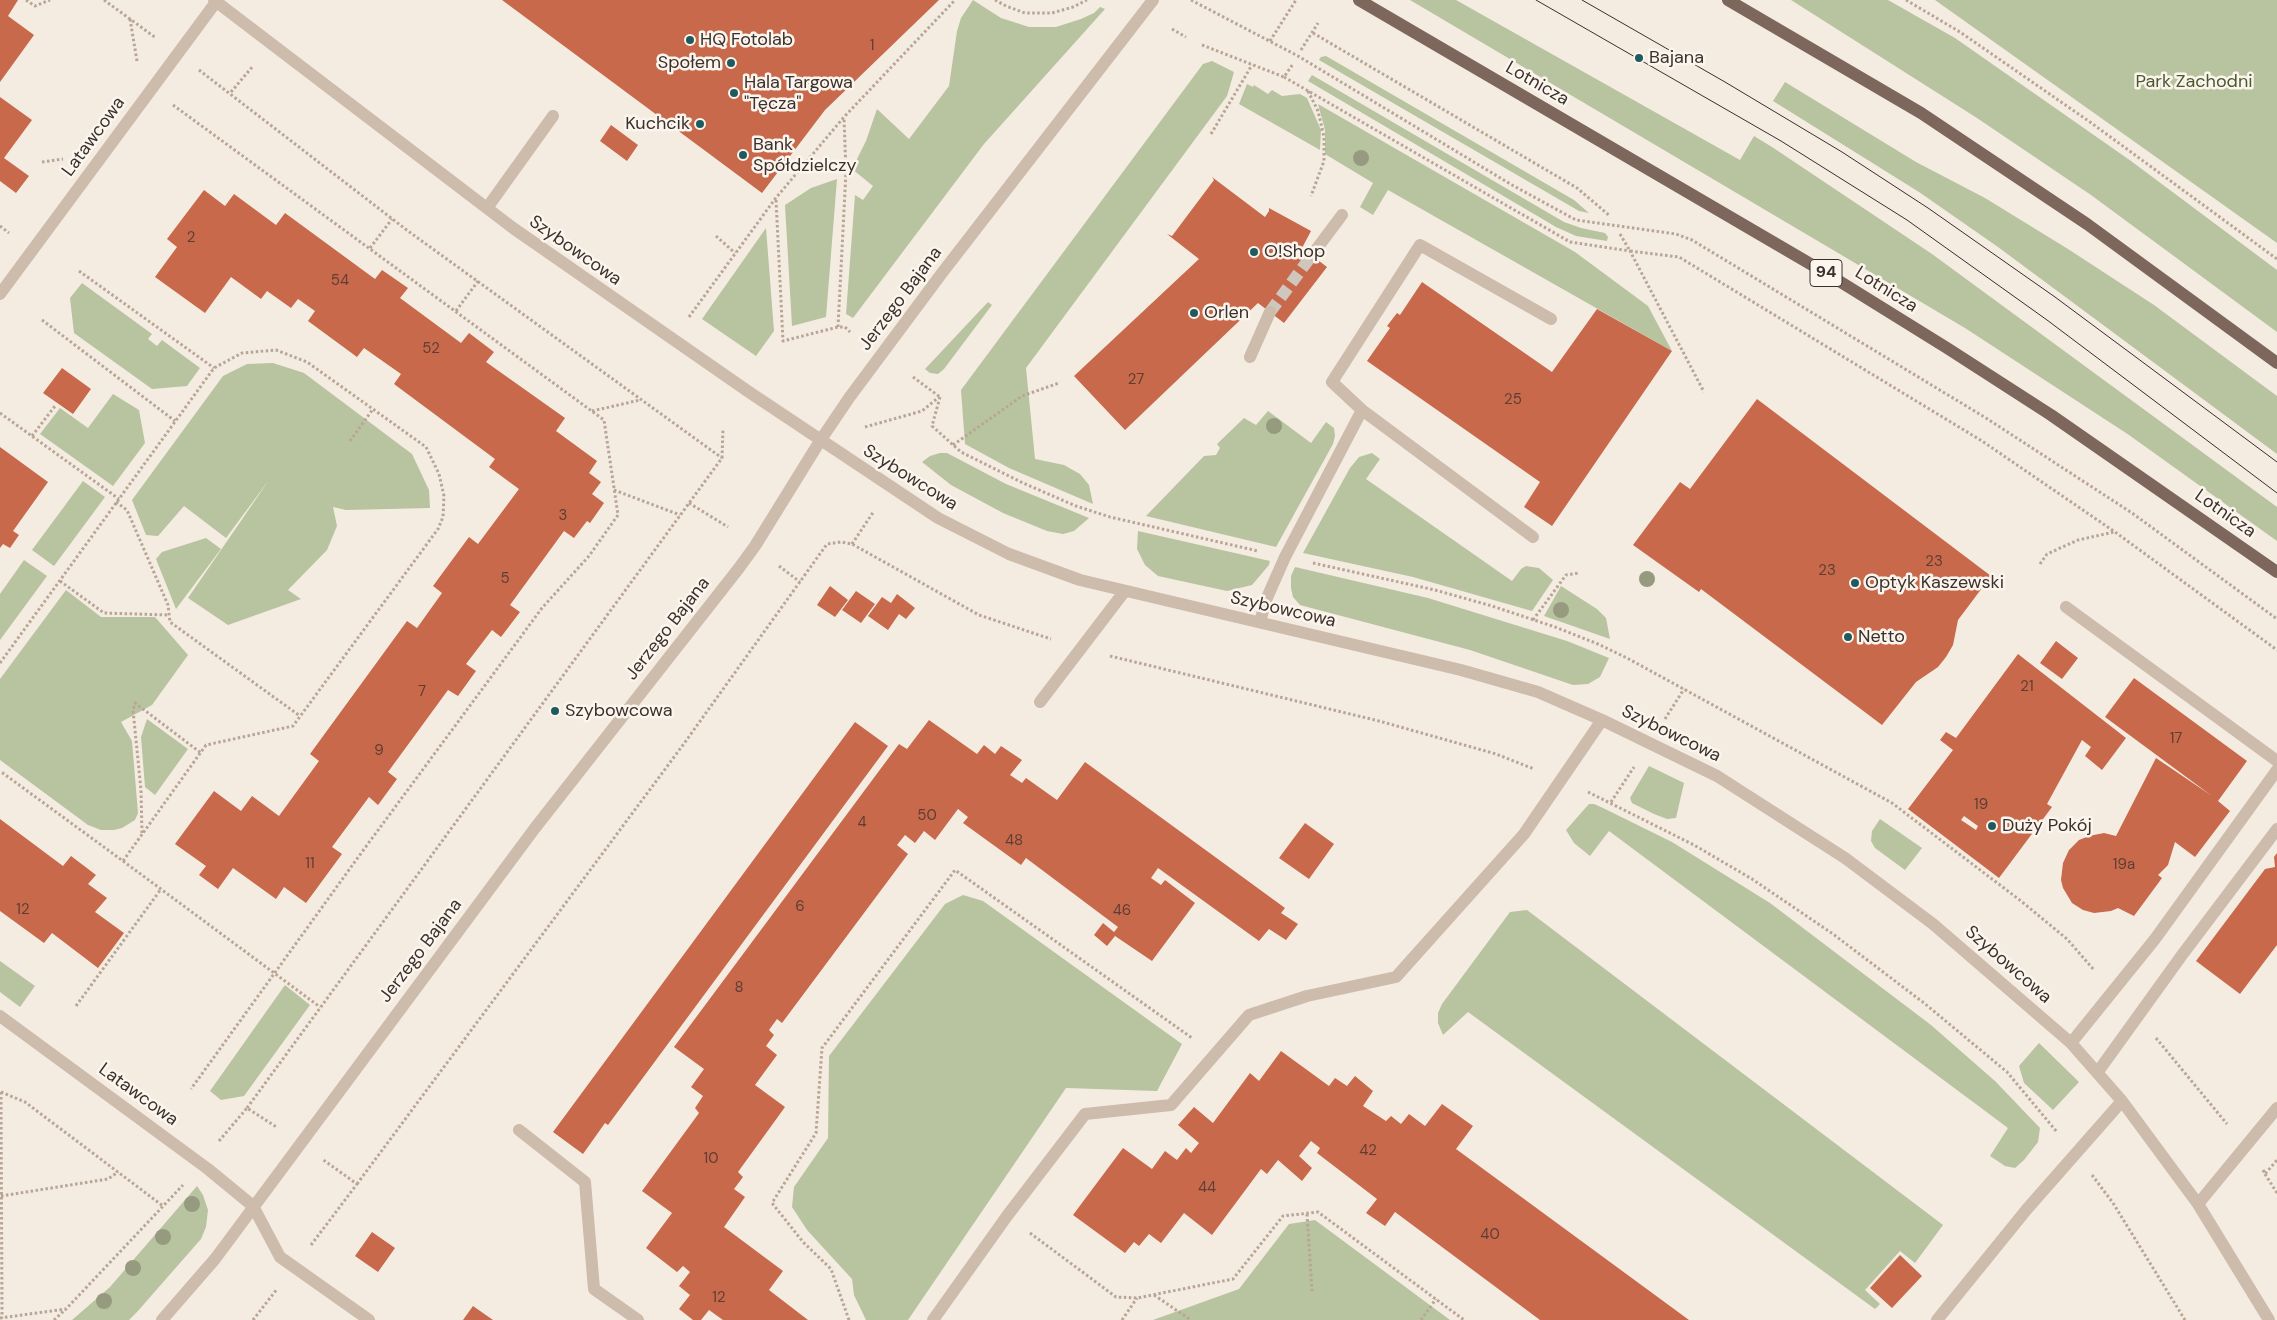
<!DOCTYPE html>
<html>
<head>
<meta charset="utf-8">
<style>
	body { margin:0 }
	canvas { display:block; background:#f4ebe1 }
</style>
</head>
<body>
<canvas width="2277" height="1320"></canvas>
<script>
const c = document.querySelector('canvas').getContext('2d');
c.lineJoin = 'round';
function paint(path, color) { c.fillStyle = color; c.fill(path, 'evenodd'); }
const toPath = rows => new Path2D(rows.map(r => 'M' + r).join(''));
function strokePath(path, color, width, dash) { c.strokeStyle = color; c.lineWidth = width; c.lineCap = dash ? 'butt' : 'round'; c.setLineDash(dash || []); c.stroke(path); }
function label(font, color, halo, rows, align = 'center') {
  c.font = font + ' "DM Sans",sans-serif'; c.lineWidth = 5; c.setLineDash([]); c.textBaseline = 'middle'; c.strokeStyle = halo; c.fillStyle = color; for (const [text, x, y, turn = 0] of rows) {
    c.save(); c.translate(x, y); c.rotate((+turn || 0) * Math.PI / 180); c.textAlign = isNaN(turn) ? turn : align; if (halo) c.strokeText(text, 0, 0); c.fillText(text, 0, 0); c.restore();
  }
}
paint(toPath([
	[973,0,1001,18,1029,27,1056,27,1081,19,1094,13,1100,7,1105,9,984,144,853,318,846,314,855,195,863,200,873,186,852,169,866,141,877,109,909,139,949,86,957,31,961,18],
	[1410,0,1456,0,1740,160,1754,136,1772,147,1932,254,2277,507,2277,541,2129,435,1965,328],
	[1791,0,1888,0,1955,38,2131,161,2277,270,2277,332,2091,195,1977,118],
	[1935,0,2277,0,2277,243],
	[1326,56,1574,200,1589,213,1579,211,1319,60,1321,57],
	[1212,61,1234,72,1227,96,1026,368,1035,459,1064,465,1080,474,1089,485,1093,504,1009,468,965,444,961,390,1203,64],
	[1312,75,1564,222,1581,228,1605,233,1608,237,1607,241,1576,236,1556,227,1308,81],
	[1785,82,1916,162,1985,198,2068,249,2154,305,2277,396,2277,454,1998,247,1919,192,1773,101],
	[1247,84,1253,87,1254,85,1268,94,1272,90,1282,96,1300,94,1307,98,1321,130,1320,150,1239,104],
	[1318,104,1575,252,1648,306,1672,351,1388,190,1373,215,1360,207,1373,183,1325,154,1325,130],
	[837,179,826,317,792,326,785,205,811,188],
	[766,228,774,331,756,356,702,319],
	[82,283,152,334,148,339,157,346,162,340,200,368,187,386,152,389,74,333,70,298],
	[988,302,992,305,944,369,938,374,930,373,925,369],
	[273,363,304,373,412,454,429,490,430,508,346,510,333,507,337,526,327,550,288,590,301,599,228,625,188,598,269,480,226,538,184,506,158,536,146,535,132,500,223,376,247,364],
	[113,394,139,410,145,443,113,486,40,434,60,408,88,428],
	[1268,411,1311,443,1326,422,1334,428,1335,436,1333,444,1276,547,1146,516,1204,456,1216,455,1220,448,1217,444,1244,418,1256,425],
	[940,453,947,453,1006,484,1089,518,1074,531,1063,534,1047,531,1003,513,951,485,922,462,930,456],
	[1372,453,1380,459,1366,479,1512,581,1521,569,1526,566,1539,568,1553,580,1532,611,1413,577,1303,553,1350,468,1359,457],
	[83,481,105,497,54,566,32,550],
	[1138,531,1270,561,1269,565,1252,585,1227,591,1158,576,1145,565,1137,549],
	[206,538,221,549,176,609,156,559,162,552],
	[24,560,47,576,0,640,0,594],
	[1295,567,1428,598,1567,641,1609,658,1600,677,1588,684,1573,685,1470,650,1300,605,1293,597,1291,588,1291,576],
	[1561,586,1597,609,1606,618,1610,639,1544,616],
	[66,590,101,617,155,617,188,655,152,705,121,722,132,741,138,813,135,820,122,828,114,830,101,830,88,825,0,760,0,679],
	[147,719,188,749,155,795,145,787,141,737],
	[1649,766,1684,783,1676,818,1667,819,1654,814,1632,803,1630,798],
	[1589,804,1594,804,1603,808,1672,842,1770,903,1931,1025,1995,1081,2040,1128,2038,1142,2024,1160,2015,1168,2005,1166,1990,1156,2008,1128,1609,831,1590,856,1574,843,1566,830],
	[1880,819,1922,848,1905,870,1875,848,1871,841,1872,831],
	[963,895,983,901,1182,1044,1157,1091,1066,1088,908,1320,866,1320,854,1295,852,1279,807,1230,792,1207,794,1187,828,1138,829,1056,945,904],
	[1527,910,1943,1225,1915,1263,1900,1251,1865,1290,1880,1304,1875,1309,1468,1012,1443,1035,1438,1023,1438,1013,1442,1004,1510,912],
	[0,961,35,986,20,1007,0,992],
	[285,985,310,1005,244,1096,221,1100,210,1091],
	[2039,1043,2079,1082,2053,1110,2024,1083,2019,1066],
	[197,1186,203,1195,208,1210,206,1227,201,1239,137,1312,129,1320,72,1320,110,1287],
	[1315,1220,1450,1320,1153,1320,1239,1289,1289,1224]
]), '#b8c4a0');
paint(toPath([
	[0,0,18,0,8,16,34,35,0,82],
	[502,0,939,0,825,110,762,193],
	[0,97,32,120,4,158,29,176,16,193,0,181],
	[611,125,638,145,627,161,600,141],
	[1212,177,1265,217,1269,211,1269,208,1311,231,1302,248,1327,267,1284,323,1258,303,1125,430,1074,376,1199,259,1167,234,1172,236,1214,180],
	[204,190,225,206,234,194,276,225,285,213,375,279,382,270,408,288,400,298,461,343,469,333,494,352,486,362,565,418,556,431,597,461,589,473,601,482,592,494,604,503,590,523,587,521,574,538,564,531,510,605,520,612,501,637,492,630,466,664,476,671,458,696,448,690,388,772,397,779,378,805,369,797,332,847,342,854,306,903,284,887,276,899,233,868,218,889,199,875,206,866,175,844,214,791,241,811,252,796,279,816,319,761,310,754,407,621,417,628,442,593,433,586,469,537,478,544,519,489,489,467,495,459,394,384,401,374,364,348,357,357,308,321,315,311,298,299,291,308,267,291,261,299,231,277,205,313,155,277,177,247,167,239],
	[1422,282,1552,372,1597,309,1672,351,1552,526,1524,507,1540,482,1367,361,1390,328,1387,326,1397,313,1400,315],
	[62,368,91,389,73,414,43,393],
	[1757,399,1991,576,1958,620,1953,645,1946,657,1938,667,1916,682,1882,725,1701,589,1699,592,1633,545,1680,482,1690,489],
	[0,447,48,482,13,531,19,535,10,548,3,544,0,548],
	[830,586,848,600,835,617,817,605],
	[856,591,875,604,861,623,842,610],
	[897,594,915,608,906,619,899,614,888,630,868,616,882,597,891,603],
	[2056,641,2078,658,2062,679,2040,663],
	[2018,654,2126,738,2102,770,2085,756,2091,747,2082,740,2047,804,2052,807,1999,878,1908,809,1953,750,1940,740,1946,732,1956,738],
	[1964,816,1978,826,1976,830,1961,820],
	[2134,678,2247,761,2218,801,2230,811,2195,857,2175,842,2168,865,2158,875,2162,878,2134,916,2118,908,2111,911,2094,913,2083,910,2072,903,2063,888,2061,880,2063,863,2069,850,2079,840,2089,836,2104,833,2116,836,2156,758,2212,796,2105,717],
	[929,720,977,754,984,745,995,754,1001,746,1022,760,1010,775,1022,783,1026,778,1057,800,1085,762,1285,908,1281,913,1298,924,1286,940,1269,929,1259,941,1158,868,1151,878,1161,885,1165,880,1195,903,1152,961,1115,936,1107,946,1094,935,1103,923,1114,932,1118,927,1026,858,1021,865,963,823,968,817,958,809,935,840,924,831,915,843,905,835,897,845,908,854,782,1023,777,1019,769,1030,774,1035,766,1046,777,1055,755,1085,785,1107,738,1172,743,1177,734,1189,745,1197,724,1227,783,1271,769,1290,808,1320,723,1320,709,1310,701,1320,693,1320,679,1309,690,1295,679,1286,690,1272,683,1266,677,1272,646,1248,672,1213,642,1191,699,1113,695,1108,703,1096,691,1087,704,1069,674,1047,899,744,907,749],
	[855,722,888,746,608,1125,605,1123,583,1154,553,1132],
	[0,819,63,866,71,856,96,875,88,884,107,898,95,912,124,933,98,968,52,933,44,943,0,911],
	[1305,823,1334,844,1309,879,1279,858],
	[2277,853,2277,945,2240,994,2196,961,2265,869,2275,867,2274,857],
	[1281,1051,1329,1086,1335,1078,1347,1086,1355,1076,1373,1091,1363,1106,1386,1121,1391,1116,1401,1124,1409,1114,1425,1126,1442,1104,1473,1126,1456,1149,1689,1320,1540,1320,1395,1212,1385,1226,1366,1213,1377,1199,1317,1153,1320,1148,1311,1141,1299,1156,1312,1168,1302,1181,1278,1160,1267,1174,1261,1169,1212,1235,1184,1213,1161,1243,1149,1234,1139,1246,1134,1242,1125,1253,1073,1215,1123,1148,1152,1169,1165,1151,1177,1160,1186,1148,1191,1153,1199,1143,1178,1125,1194,1107,1213,1123,1250,1073,1259,1081],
	[372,1232,395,1248,378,1272,355,1256],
	[1900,1255,1922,1276,1892,1308,1870,1288],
	[473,1306,493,1320,463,1320]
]), '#c8694b');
strokePath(toPath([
	[1270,312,1312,255]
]), '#cfc6bd', 12, [12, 6]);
strokePath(toPath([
	[26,0,35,6,50,0],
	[104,0,156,38],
	[995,0,1006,6,1025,13,1052,13,1073,7,1087,0],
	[1191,0,1298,56,1512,185,1576,220,1676,234,1692,240,1986,418,2132,513,2277,619],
	[1906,0,1960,32,2090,122,2277,259],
	[130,19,137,61],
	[1172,29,1186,37],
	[1313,33,1577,188,1610,216],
	[1270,41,1296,0],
	[1202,45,1284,77,1293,64],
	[1301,50,1318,23],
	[199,70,408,231,722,458],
	[1284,77,1570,242,1630,251,1704,392],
	[1308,91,1318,111,1324,137,1324,161,1311,196],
	[231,92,253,66],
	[173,105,604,420,618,515,589,556,542,608,359,856,191,1089],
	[1211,134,1252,65],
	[42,162,63,159],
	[776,200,783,341,838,327,845,327,850,332],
	[0,226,9,233],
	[1620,234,1630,251,1679,257,1982,441,2115,532,2277,650],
	[716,236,735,253],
	[370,248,392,219],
	[79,271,214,368],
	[456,311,478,281],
	[689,317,775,199,844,117,955,0],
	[42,320,175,421],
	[838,327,846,172,844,118],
	[913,377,940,397],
	[940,397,932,426,961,452,1023,483,1076,506,1110,517,1258,551],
	[592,411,640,400],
	[0,413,119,499],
	[865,427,922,411,939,397],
	[32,436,55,406],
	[350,441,373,409],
	[953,445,1022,396,1059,383],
	[614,490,680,515],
	[116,502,127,510,168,605,170,622,300,716],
	[689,503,728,527],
	[852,544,874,511],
	[1313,563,1435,590,1492,606,1555,627,1598,644,1627,658,1892,803,2021,901,2067,939,2094,970],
	[2040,564,2047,554,2078,540,2114,532],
	[779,566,800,582],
	[60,581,104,613,169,615],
	[1533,620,1566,575,1579,573],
	[1110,656,1379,721,1496,754,1534,769],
	[0,663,214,368,242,353,276,350,307,362,426,447,439,474,444,496,443,517,438,529,293,726,206,745,123,861,0,771],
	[1665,719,1684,689],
	[1588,792,1694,845,1752,879,1833,934,1924,1003,2007,1072,2057,1132],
	[1611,802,1634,767],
	[142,833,141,790,133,710,135,703,201,753],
	[123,861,320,1007],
	[76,1006,161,889],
	[2156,1038,2227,1124],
	[1,1092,2,1318],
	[1,1092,25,1102,163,1206],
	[247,1108,722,458,723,429],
	[219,1141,247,1108,278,1128],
	[2263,1170,2265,1174,2277,1160],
	[2265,1174,2277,1193],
	[2092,1175,2113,1203,2185,1320],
	[357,1184,683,745,827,544,841,542,852,544,979,615,1051,639],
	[1,1196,108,1179,118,1172],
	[1307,1214,1312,1291],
	[1030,1233,1116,1297,1137,1298,1233,1279,1283,1216,1318,1212,1464,1320],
	[311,1245,357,1184,322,1159],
	[1154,1295,1191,1320],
	[0,1318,66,1309,183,1185],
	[54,1320,66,1309],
	[253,1320,277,1289],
	[849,1320,831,1269,803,1242,772,1203,816,1133,822,1048,955,870,1192,1038],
	[1122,1320,1137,1298],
	[1421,1320,1436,1299]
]), '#b9a596', 3, [2.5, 2.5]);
strokePath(toPath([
	[214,0,513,228,749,392,938,518,1009,554,1080,580,1461,670,1538,692,1602,720,1717,776,1845,858,1933,924,2071,1043,2122,1101,2198,1204,2269,1320],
	[487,208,553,116],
	[1312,255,1342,215],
	[0,294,216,2],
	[1250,357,1270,312],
	[1533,537,1362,410,1332,382,1420,245,1551,319],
	[2066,607,2277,761],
	[1260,622,1266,600,1285,557,1362,410],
	[1040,702,1124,592],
	[0,1016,208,1169,253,1206,280,1257,369,1320],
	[2071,1043,2155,939,2277,770],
	[2097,1073,2182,955,2277,829],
	[519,1130,585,1182,594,1289,638,1320],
	[2198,1204,2277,1108],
	[162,1320,215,1259,535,828,739,568,755,546,820,441,849,398,942,273,1153,0],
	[933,1320,1007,1216,1085,1114,1171,1105,1249,1015,1307,996,1396,977,1524,834,1602,720],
	[1937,1320,2027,1209,2122,1101]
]), '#cdbbac', 12);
strokePath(toPath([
	[1359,0,1831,276,1947,348,2051,415,2277,572],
	[1728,0,1921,113,2087,224,2277,363]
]), '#7d675c', 12);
strokePath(toPath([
	[1536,0,1781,141,1907,220,2047,320,2277,493],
	[1582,0,1725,82,1842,152,1928,208,2055,297,2277,462]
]), '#3b302b', 1);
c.fillStyle = '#969b7f';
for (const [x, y] of [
	[1361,158],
	[1274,426],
	[1647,579],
	[1561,610],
	[192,1204],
	[163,1237],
	[133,1268],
	[104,1301]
]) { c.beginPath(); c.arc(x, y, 8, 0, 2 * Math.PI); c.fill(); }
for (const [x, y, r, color] of [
	[690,40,5,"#1f5a5e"],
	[1639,58,5,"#1f5a5e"],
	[731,63,5,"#1f5a5e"],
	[734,93,5,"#1f5a5e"],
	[700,124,5,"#1f5a5e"],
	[743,155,5,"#1f5a5e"],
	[1254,252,5,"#1f5a5e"],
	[1194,313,5,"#1f5a5e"],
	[1855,583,5,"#1f5a5e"],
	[1848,637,5,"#1f5a5e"],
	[555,711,5,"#1f5a5e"],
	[1992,826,5,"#1f5a5e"]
]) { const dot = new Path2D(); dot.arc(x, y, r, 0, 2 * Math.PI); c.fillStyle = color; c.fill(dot); strokePath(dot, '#fbf5ee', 2); }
label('15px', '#5e3e33', null, [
	["1",872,46],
	["2",191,238],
	["54",340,281],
	["52",431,349],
	["27",1136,380],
	["25",1513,400],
	["3",563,516],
	["23",1934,562],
	["23",1827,571],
	["5",505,579],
	["21",2027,687],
	["7",422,692],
	["17",2176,739],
	["9",379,751],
	["19",1981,805],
	["50",927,816],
	["4",862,823],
	["48",1014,841],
	["11",310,864],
	["19a",2124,865],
	["6",800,907],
	["12",23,910],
	["46",1122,911],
	["8",739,988],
	["42",1368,1151],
	["10",711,1159],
	["44",1207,1188],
	["40",1490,1235],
	["12",719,1298]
]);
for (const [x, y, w] of [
	[1826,273,32]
]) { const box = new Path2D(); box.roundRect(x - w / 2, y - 13.5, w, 27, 4); c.fillStyle = '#fbf5ee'; c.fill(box); strokePath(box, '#3b302b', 1); }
label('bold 16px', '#3b302b', null, [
	["94",1826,273]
]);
label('18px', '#3b302b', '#fbf5ee', [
	["HQ Fotolab",700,40],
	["Bajana",1649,58],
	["Społem",721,63,"right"],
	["Hala Targowa",744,83],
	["\"Tęcza\"",744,104],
	["Kuchcik",690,124,"right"],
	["Bank",753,145],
	["Spółdzielczy",753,166],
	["O!Shop",1264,252],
	["Orlen",1204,313],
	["Optyk Kaszewski",1865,583],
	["Netto",1858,637],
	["Szybowcowa",565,711],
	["Duży Pokój",2002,826]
], 'left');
label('18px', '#4a5a2e', '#fbf5ee', [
	["Park Zachodni",2194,82]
]);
label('18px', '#3b302b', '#fbf5ee', [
	["Lotnicza",1537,84,30],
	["Latawcowa",94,137,-54],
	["Szybowcowa",575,251,35],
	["Lotnicza",1886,290,32],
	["Jerzego Bajana",901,299,-53],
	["Szybowcowa",910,478,32],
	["Lotnicza",2225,514,35],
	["Szybowcowa",1283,610,13],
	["Jerzego Bajana",668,629,-52],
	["Szybowcowa",1671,734,26],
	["Jerzego Bajana",421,951,-53],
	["Szybowcowa",2008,965,41],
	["Latawcowa",138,1095,36]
]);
</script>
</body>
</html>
